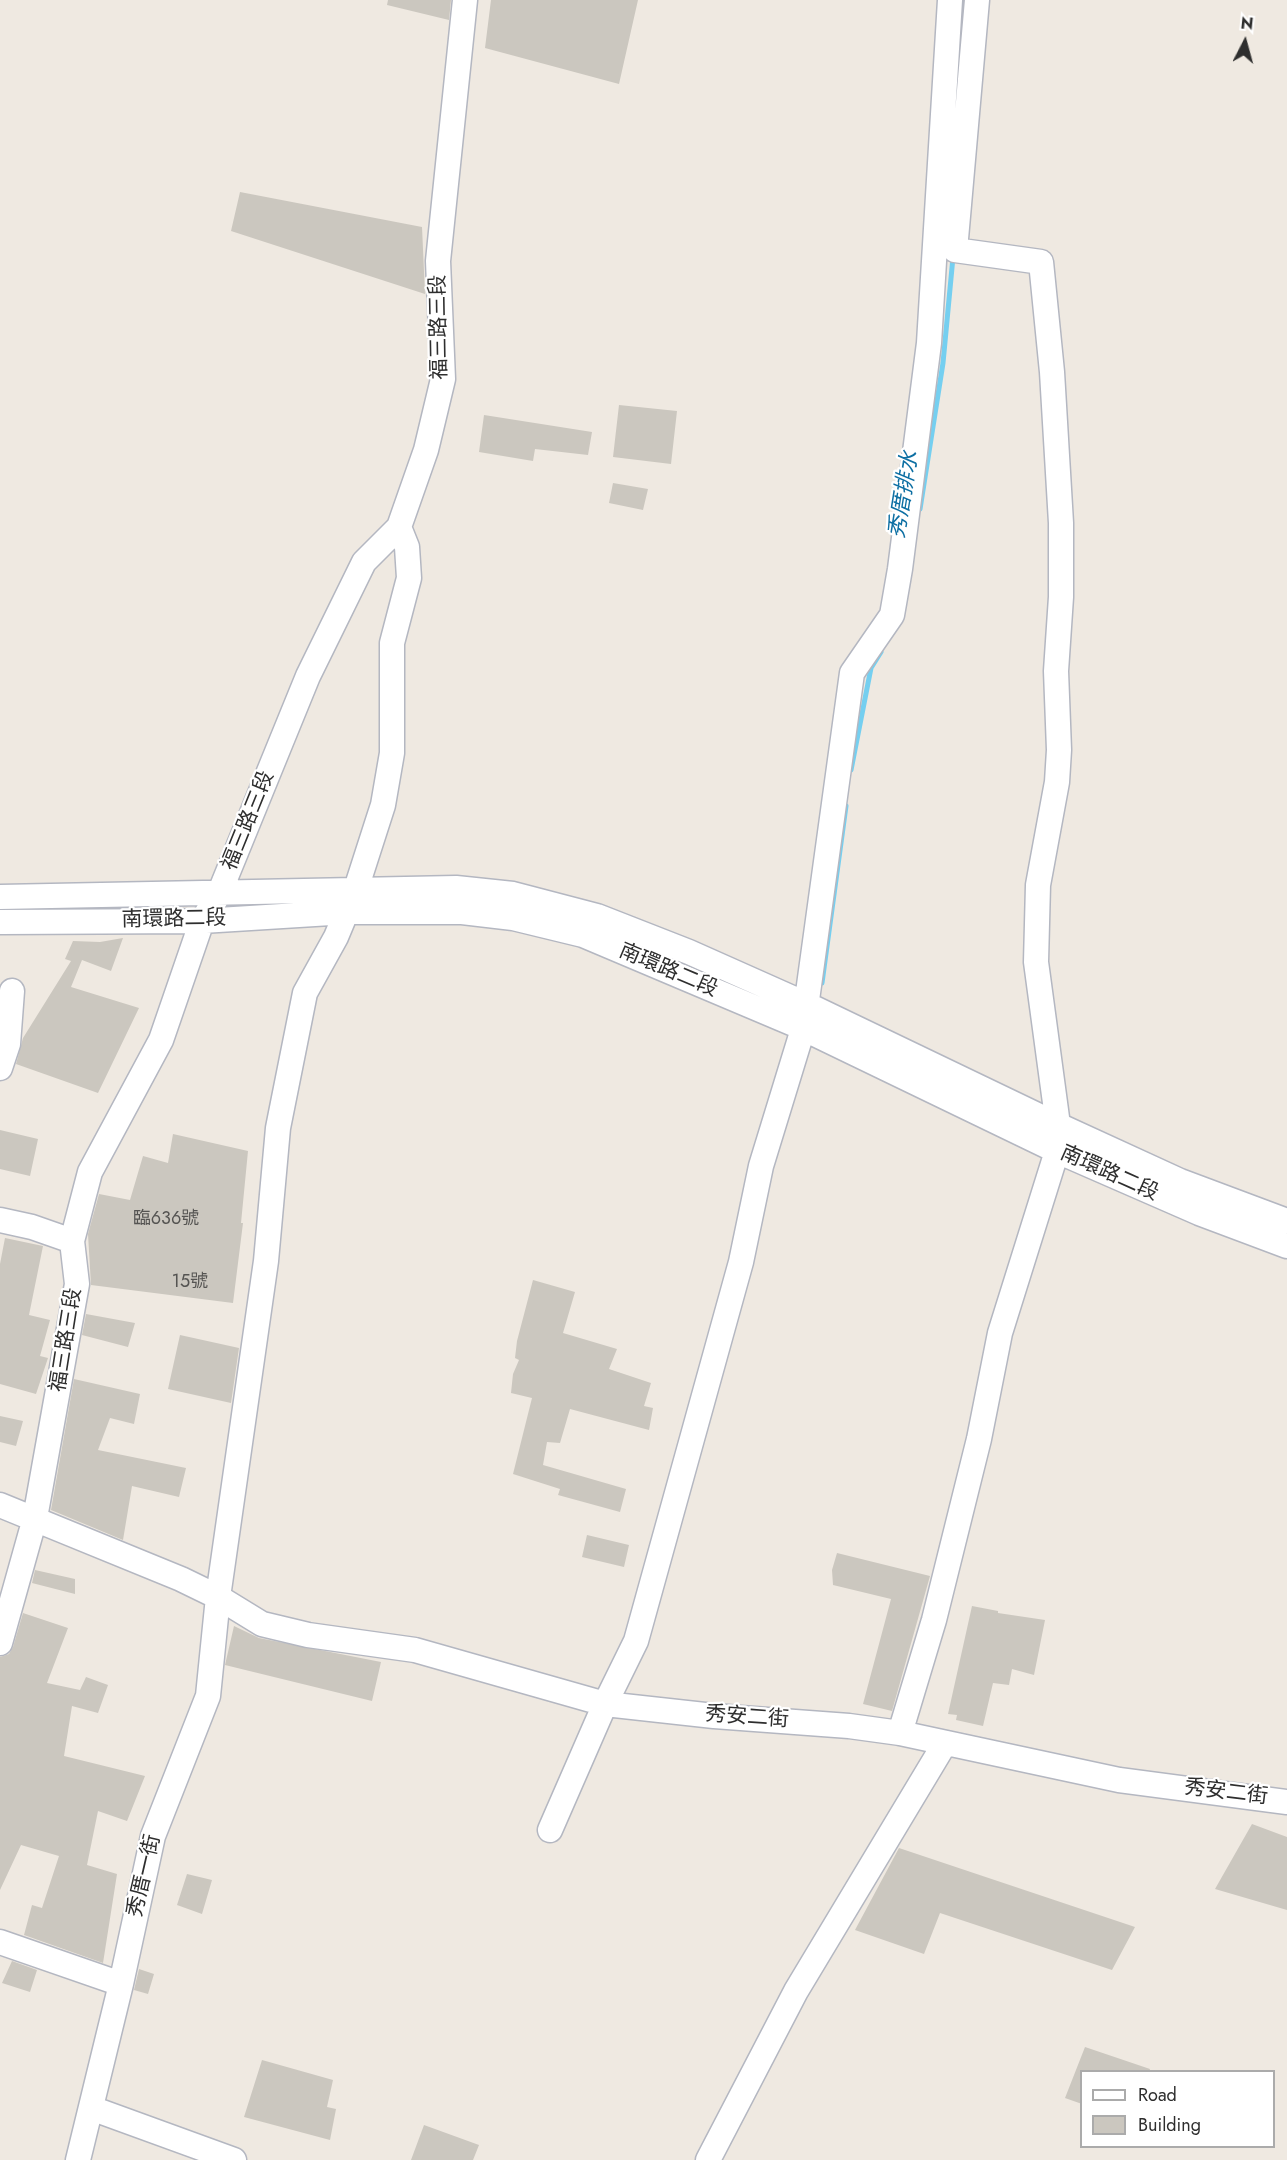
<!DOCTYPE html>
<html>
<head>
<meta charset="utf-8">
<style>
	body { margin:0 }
	#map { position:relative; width:1287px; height:2160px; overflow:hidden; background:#efe9e1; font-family:Jost,sans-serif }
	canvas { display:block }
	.legend { position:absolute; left:1080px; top:2070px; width:195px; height:78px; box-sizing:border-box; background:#fff; border:2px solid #ababab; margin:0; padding:8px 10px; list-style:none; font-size:18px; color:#2e2e2e }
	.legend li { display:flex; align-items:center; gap:12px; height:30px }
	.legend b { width:30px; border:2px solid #ababab }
	.north { position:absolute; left:1215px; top:12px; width:60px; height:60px; -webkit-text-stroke:4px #fff; paint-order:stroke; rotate:6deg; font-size:16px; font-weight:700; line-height:24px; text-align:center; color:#2e2e2e }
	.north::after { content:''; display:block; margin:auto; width:21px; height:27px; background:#2e2e2e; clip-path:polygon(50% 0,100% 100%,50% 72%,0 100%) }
</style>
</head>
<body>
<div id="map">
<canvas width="1287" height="2160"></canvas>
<ul class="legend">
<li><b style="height:8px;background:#fff"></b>Road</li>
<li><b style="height:16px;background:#cbc7bf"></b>Building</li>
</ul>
<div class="north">N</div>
</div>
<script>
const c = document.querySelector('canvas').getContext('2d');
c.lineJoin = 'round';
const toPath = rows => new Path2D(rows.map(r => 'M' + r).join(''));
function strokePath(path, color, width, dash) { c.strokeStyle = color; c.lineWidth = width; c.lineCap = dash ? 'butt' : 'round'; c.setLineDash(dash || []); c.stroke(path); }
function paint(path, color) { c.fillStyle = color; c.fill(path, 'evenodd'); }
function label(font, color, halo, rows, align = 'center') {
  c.font = font + ' Jost,"Noto Sans TC",sans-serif'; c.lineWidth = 4.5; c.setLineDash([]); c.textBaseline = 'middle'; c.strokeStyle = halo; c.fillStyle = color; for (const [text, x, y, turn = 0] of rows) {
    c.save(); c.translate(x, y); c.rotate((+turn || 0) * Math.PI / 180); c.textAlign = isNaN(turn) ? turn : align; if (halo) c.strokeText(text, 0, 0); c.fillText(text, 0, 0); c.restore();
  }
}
strokePath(toPath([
	[920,509,943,363,953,257],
	[851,770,871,668,881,652],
	[822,983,846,806]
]), '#75cff0', 5);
paint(toPath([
	[388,0,451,0,449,20,387,5],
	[491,0,638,0,619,84,485,48],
	[240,192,422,227,425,294,231,231],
	[619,405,677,411,671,464,613,457],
	[484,415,592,432,588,455,535,449,533,461,479,452],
	[613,483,648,489,643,510,609,503],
	[123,938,111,971,82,960,71,987,139,1008,98,1093,16,1064,23,1038,71,961,65,959,73,941,100,942],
	[0,1130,38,1139,30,1176,0,1169],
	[173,1134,248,1151,241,1223,243,1223,233,1303,91,1285,88,1234,99,1194,130,1200,143,1156,168,1163],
	[5,1238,43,1246,29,1315,50,1320,40,1356,48,1358,36,1394,0,1384,0,1264],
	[533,1280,575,1292,563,1333,617,1349,609,1369,651,1383,644,1406,653,1408,649,1430,570,1409,560,1443,547,1442,543,1465,626,1489,620,1512,558,1495,560,1489,513,1474,532,1398,511,1393,513,1374,519,1360,515,1358,517,1341],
	[86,1314,135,1323,128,1347,82,1335],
	[180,1335,239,1348,231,1403,168,1389],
	[74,1379,140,1394,134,1424,110,1418,98,1450,186,1468,179,1497,132,1486,123,1540,51,1510],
	[0,1416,23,1421,16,1446,0,1442],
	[587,1535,629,1545,624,1567,582,1557],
	[837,1553,930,1576,892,1711,863,1704,891,1599,833,1585,832,1570],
	[35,1570,75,1579,75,1594,32,1583],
	[972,1606,998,1611,998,1613,1045,1620,1034,1675,1012,1669,1009,1685,993,1683,983,1726,956,1720,957,1715,948,1714],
	[23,1613,68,1628,47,1683,80,1690,86,1677,108,1685,98,1713,72,1706,64,1756,145,1776,127,1821,98,1811,87,1865,117,1874,103,1963,24,1935,32,1905,42,1908,59,1856,21,1845,0,1890,0,1657,9,1654,13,1647],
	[234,1626,259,1638,381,1662,372,1701,225,1665],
	[1252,1824,1287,1837,1287,1910,1215,1889],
	[899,1848,1135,1927,1112,1970,940,1913,924,1954,855,1930],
	[187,1874,212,1880,202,1914,177,1905],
	[12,1961,37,1970,30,1992,2,1983],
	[139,1969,154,1974,148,1994,134,1990],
	[1085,2047,1150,2069,1149,2072,1082,2072,1082,2104,1065,2098],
	[262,2060,333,2080,327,2107,336,2109,330,2140,244,2117],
	[424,2125,479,2145,473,2160,411,2160]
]), '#cbc7bf');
const minor = toPath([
	[0,897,456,888,513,894,597,916,689,952,808,1005,1058,1125,1180,1181,1287,1221],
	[0,922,202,921,347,912,462,912,513,918,583,935,796,1025,1057,1151,1199,1213,1287,1246],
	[0,1068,8,1044,12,991],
	[0,1220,32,1227,72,1241],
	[0,1505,181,1579,218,1597,262,1624,308,1635,415,1650,605,1704,714,1716,849,1726,900,1733,1119,1780,1287,1802],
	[0,1643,35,1518,77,1284,72,1241,90,1172,161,1040,202,921,219,894,308,676,364,562,399,527,426,450,443,379,438,261,465,0],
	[900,1733,934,1620,979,1439,1000,1333,1057,1151,1058,1125,1036,962,1038,885,1057,782,1059,750,1056,671,1061,597,1061,523,1052,372,1041,262,955,250,977,0],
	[550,1830,605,1704,636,1641,741,1262,761,1166,803,1029,852,673,892,615,900,569,929,343,950,0],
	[0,1942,121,1984],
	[91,2108,234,2160],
	[78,2160,121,1984,153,1836,208,1696,218,1597,266,1261,278,1128,305,993,336,937,356,889,383,805,392,753,392,643,409,578,407,547,399,527],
	[708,2160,796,1991,945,1743]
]);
strokePath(minor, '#b4b7c1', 27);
strokePath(minor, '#fff', 24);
label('18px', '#555452', null, [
	["臨636號",166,1220],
	["15號",190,1283]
]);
label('21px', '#2e2e2e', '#fff', [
	["福三路三段",440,327,-91],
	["福三路三段",249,821,-68],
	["南環路二段",174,920,-1],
	["南環路二段",668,971,23],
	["南環路二段",1109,1174,24],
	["福三路三段",67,1340,-81],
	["秀安二街",747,1718,4],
	["秀安二街",1226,1793,7],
	["秀厝一街",145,1876,-77]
]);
label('italic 22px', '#0d6fa3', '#fff', [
	["秀厝排水",905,495,-81]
]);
</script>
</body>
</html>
